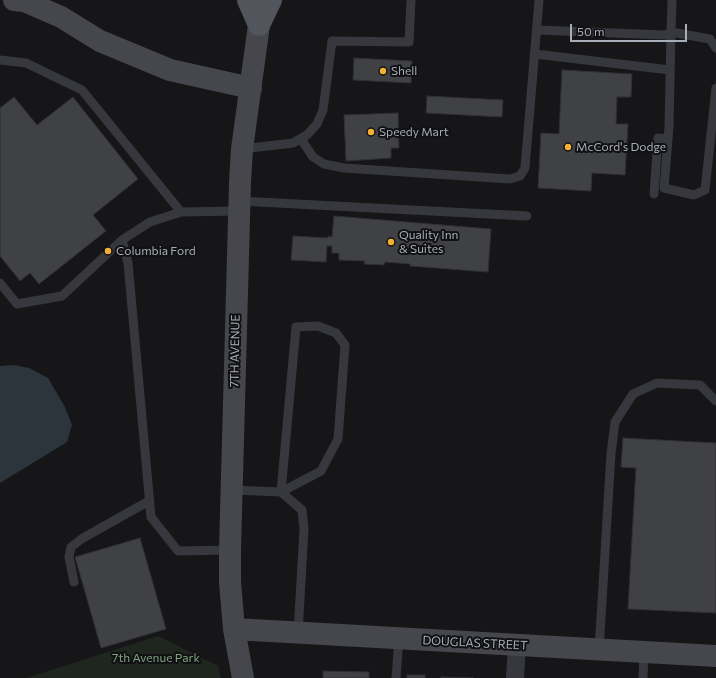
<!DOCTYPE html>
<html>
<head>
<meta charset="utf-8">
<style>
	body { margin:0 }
	#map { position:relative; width:716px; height:678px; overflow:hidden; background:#161618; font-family:Commissioner,sans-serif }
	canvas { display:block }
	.scale { position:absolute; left:570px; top:24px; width:117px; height:18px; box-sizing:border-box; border:2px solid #a8adb8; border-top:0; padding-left:5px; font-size:12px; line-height:14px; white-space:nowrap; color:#a8adb8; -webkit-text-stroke:3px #111113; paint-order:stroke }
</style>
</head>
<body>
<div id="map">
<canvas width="716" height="678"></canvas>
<div class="scale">50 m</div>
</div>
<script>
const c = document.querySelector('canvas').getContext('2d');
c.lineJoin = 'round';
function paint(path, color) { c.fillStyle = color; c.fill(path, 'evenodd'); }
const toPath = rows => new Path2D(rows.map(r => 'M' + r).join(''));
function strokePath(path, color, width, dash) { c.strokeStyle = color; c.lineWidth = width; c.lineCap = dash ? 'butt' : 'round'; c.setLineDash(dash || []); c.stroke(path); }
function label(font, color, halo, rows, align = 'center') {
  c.font = font + ' Commissioner,sans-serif'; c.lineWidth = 4; c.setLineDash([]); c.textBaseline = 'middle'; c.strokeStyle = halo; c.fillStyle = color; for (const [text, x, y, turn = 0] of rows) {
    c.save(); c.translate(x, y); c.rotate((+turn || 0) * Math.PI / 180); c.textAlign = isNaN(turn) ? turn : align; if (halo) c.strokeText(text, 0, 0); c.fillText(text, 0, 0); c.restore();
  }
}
paint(toPath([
	[158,636,218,666,221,678,26,678]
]), '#1e261f');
paint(toPath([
	[14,365,29,368,48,378,65,407,72,425,67,442,0,483,0,366]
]), '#2c353c');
const building = toPath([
	[354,58,412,61,411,83,353,80,354,58],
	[562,70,632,74,631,97,617,97,616,124,628,124,625,175,592,173,591,191,538,188,541,133,559,134,562,70],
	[427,96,503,100,502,117,426,113,427,96],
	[14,97,37,125,73,97,138,179,93,215,106,231,39,284,30,273,20,281,0,256,0,108,14,97],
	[398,113,399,148,391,148,391,158,346,161,344,115,398,113],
	[334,216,491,229,488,272,410,266,410,264,385,262,384,265,364,264,365,261,339,260,339,253,332,253,332,246,327,246,326,262,291,260,293,236,328,238,328,236,332,237,334,216],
	[623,438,716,443,716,613,628,609,636,468,621,467,623,438],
	[140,538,166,629,101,648,75,557,140,538],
	[323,671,369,672,369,678,323,678,323,671],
	[407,675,425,675,425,678,407,678,407,675],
	[441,677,474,678,441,678,441,677]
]);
paint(building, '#404145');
strokePath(building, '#303034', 1);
strokePath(toPath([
	[537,30,665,35,671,32,672,0],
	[716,48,710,39,671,32,669,127,664,188,694,195,705,190,716,88],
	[535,54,670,70],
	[0,60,26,63,82,90,181,212],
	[301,139,313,157,324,164,344,168,510,179,520,176,525,168,539,0],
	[242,149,293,143,307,135,317,124,323,110,332,41,409,42,411,0],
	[654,194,658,138,668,139],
	[239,201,527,216],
	[0,283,17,304,62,296,122,240],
	[232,490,281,492,321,471,338,439,345,345,336,333,318,326,296,327,281,492,302,510,304,529,298,633],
	[230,550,178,551,151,517,128,263,122,240,150,222,181,212,239,211],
	[74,582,69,557,71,547,83,538,149,501],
	[599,650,611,454,615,422,633,394,657,383,700,385,716,401],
	[396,678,399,638],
	[643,678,644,653]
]), '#37383d', 9);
strokePath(toPath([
	[515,678,517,645]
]), '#37383d', 18);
strokePath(toPath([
	[14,0,24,1,61,17,100,41,170,70,251,88],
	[234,629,716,656],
	[243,678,234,629,230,582,230,550,240,182,242,149,259,25]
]), '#45474d', 22);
strokePath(toPath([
	[248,0,259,25],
	[259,25,271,0]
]), '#53555c', 22);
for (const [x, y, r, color] of [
	[383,71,4,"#f2b134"],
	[371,132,4,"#f2b134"],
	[568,147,4,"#f2b134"],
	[391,242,4,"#f2b134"],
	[108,251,4,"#f2b134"]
]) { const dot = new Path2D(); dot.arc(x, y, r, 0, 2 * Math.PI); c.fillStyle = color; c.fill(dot); strokePath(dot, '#111113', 1.5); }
label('12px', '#a8adb8', '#111113', [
	["Shell",391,71],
	["Speedy Mart",379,132],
	["McCord's Dodge",576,147],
	["Quality Inn",399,235],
	["& Suites",399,249],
	["Columbia Ford",116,251]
], 'left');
label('12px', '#a8adb8', '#111113', [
	["7TH AVENUE",235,351,-89],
	["DOUGLAS STREET",475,643,3]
]);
label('12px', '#7fa381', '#111113', [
	["7th Avenue Park",156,658]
]);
</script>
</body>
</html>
